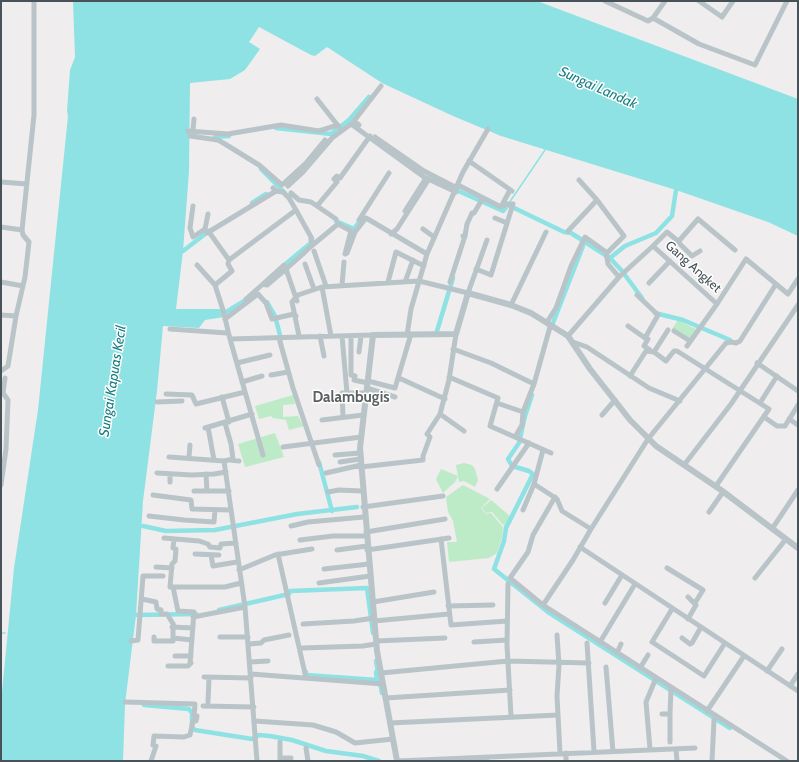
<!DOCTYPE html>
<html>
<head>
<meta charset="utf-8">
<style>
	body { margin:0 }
	#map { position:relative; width:799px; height:762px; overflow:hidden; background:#efeded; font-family:Cabin,sans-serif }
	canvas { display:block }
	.frame { position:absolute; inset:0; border:2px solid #475359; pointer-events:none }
</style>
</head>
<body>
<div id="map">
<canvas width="799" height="762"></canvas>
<div class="frame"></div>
</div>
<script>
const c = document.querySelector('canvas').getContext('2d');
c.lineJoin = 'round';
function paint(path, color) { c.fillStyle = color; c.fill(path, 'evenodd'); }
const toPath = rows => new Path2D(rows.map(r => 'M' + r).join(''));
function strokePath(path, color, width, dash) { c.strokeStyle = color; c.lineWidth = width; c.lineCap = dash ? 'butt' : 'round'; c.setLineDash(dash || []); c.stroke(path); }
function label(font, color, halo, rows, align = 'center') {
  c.font = font + ' Cabin,sans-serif'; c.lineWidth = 3; c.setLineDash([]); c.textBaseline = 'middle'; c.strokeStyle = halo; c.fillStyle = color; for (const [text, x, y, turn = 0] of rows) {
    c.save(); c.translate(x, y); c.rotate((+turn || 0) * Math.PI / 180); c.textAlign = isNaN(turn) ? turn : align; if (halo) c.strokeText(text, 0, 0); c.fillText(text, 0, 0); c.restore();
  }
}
paint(toPath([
	[678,320,698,330,690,341,672,329],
	[293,395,295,404,283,405,283,417,298,416,304,426,289,430,286,420,273,418,271,416,259,419,255,406],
	[275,433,284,457,245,467,238,444],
	[464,463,472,465,475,469,478,480,475,487,464,481,459,482,456,465],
	[441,469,458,476,455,482,443,493,436,479],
	[463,485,490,499,481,508,486,514,491,513,503,527,502,538,497,553,489,558,449,562,447,542,457,542,453,521,448,512,446,497],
	[491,500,510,516,505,527,492,512,486,513,482,508]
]), '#beebc7');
paint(toPath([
	[73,1,537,1,798,99,798,236,768,222,676,190,501,136,453,116,382,83,327,47,315,56,311,55,259,27,249,42,260,49,245,70,230,79,190,83,189,171,183,251,176,309,223,309,224,317,205,320,199,328,163,326,157,391,143,501,136,615,125,704,123,761,1,761,1,702,5,661,14,568,38,410,68,116,67,111,70,70,75,57]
]), '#8ee2e4');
strokePath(toPath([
	[509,203,545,150],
	[2,633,5,633]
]), '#8ee2e4', 1.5);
strokePath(toPath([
	[349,120,356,125],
	[276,128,331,134,349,120,369,97],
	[215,137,229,136],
	[261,169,284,192],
	[454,189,503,211,508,205,564,232,571,233,610,258,622,271,642,298],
	[252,203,266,194],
	[336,221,354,229,361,219],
	[183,251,209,231],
	[610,258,625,246,656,233,672,216,676,190],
	[282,267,312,242,312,238],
	[267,302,275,316,281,339],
	[655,313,683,320,730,340],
	[223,314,249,298],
	[551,328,583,246],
	[437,331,453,278],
	[532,395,525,416,519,443,508,459,512,466,529,471,533,474,506,528,504,541,494,569,548,612,730,728],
	[319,462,332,511],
	[143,526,166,531,215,530,297,514,357,507],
	[289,593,290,591,367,588,373,633],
	[219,610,289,594],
	[136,615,196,614],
	[376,661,382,693],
	[306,672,306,675,377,680,376,672,382,672],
	[144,705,189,709,192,713,192,727,195,730,252,739,259,735,270,736,292,740,326,751,363,756,379,761],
	[464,761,487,760]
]), '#8ee2e4', 4.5);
strokePath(toPath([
	[605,1,648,21,653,18,665,1],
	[699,1,722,17,733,1],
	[653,18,699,44,755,65,787,1],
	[317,99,339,127],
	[194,119,193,130,196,132],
	[359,125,354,121,381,86],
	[188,131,228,134,281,125,319,131,338,125],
	[190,136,218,140,225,144,259,165,282,185,306,163,325,140,328,143],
	[375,137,424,171,457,188],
	[469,161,512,191],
	[1,182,27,184],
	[286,183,288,186,302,173,332,138,351,124,424,177,456,192],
	[458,185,501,207,507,204,512,204],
	[273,188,276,191,283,192,289,198,290,196],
	[291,193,299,200,311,202,317,206],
	[597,200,624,236,607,253],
	[502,205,510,190],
	[193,206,190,228,193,237,205,229],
	[296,210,311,237,311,241],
	[405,211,426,178],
	[208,214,205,229,207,233,276,191],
	[495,218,507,223],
	[336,219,317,206,337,182,334,179,337,176,340,178,370,136],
	[359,220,389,173],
	[1,227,22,230],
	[423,229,434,237],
	[568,231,597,200,579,180],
	[209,232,229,260,296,210,289,198],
	[391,234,397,229,429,179],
	[463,236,465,236,467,224,472,213,474,213,483,198],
	[653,246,667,232,678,241],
	[314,251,326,286],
	[700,251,692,256,678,242,698,219,735,250],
	[305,264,314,289],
	[197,265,215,285,223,310,230,339,373,335],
	[476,269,491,275,513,204],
	[1,282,23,286],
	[388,282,396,252,424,266],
	[405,282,413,260],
	[450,282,465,236],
	[649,283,670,261],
	[776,284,740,341,736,343,731,342,726,343,648,439,591,529,573,560,543,605,787,761],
	[215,285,232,271,228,264,229,260],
	[342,285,344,262],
	[322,287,331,336],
	[246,299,263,284],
	[297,301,286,269,284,265,263,284,267,285,286,269,303,254,309,248,338,224,351,231,345,254,347,253,355,232,366,218,427,254],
	[511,305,546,232],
	[1,315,16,316],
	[225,319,258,294,266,303,272,319,294,314,296,316],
	[547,322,556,308,571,266,585,237,606,252,608,264,619,277],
	[628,326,645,338,658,315,637,295],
	[170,329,227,333],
	[674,331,690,341],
	[456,334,449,380,440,414,464,431],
	[407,335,411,309,427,254,463,172,488,129],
	[299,336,292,302,298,295,322,287,419,281,468,293,487,240],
	[320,336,324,356],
	[342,336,347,393],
	[351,336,351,375,355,376,354,380,368,383],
	[568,336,619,277,653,246,717,304,746,259,788,294,798,279],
	[279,338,293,388,319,465],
	[645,338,648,339,644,346,650,350],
	[230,339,263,455],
	[573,342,587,347,649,388,680,401],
	[687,346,717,304],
	[453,349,491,363,534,384],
	[359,352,361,336],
	[654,352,666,361,674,351,677,351,769,409,716,486],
	[237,363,270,355],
	[757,363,798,391],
	[1,371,8,366,16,316,25,277,29,242,23,235,22,230,34,115,34,1],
	[271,375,288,372],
	[630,376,646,351,654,352,668,330],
	[449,377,498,398,490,426,551,453],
	[399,378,445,399],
	[368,381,395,388,411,334],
	[242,382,262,376],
	[367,388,395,397],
	[166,394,192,395,196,404,245,392],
	[222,397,229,422],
	[157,402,182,401],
	[497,403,523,412],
	[760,403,777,376],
	[602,415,615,400],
	[343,416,342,393,367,393],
	[764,417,777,426,785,426,798,405],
	[789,419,798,425],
	[322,420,363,415],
	[208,427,214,460],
	[205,428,252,414],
	[515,437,522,425,523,412,534,384,550,327,548,323],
	[283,447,361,437],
	[335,455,360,453],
	[169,457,224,461,233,459,231,444,225,423],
	[189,457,190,445],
	[230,460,239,461],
	[224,461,245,607,257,761],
	[340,462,360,459],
	[684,465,731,404,798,305],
	[361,467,423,460,423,456,430,437,427,434,440,414],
	[157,473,192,475,214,474,226,472],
	[326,473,361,465],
	[206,474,207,491],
	[170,482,170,474],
	[534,484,557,499,562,511,591,529],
	[1,485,6,449,8,400,3,393,5,378],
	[497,489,529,443],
	[194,491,229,491],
	[328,492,339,490,362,491],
	[153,495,191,500,192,509,231,510],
	[363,507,443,496],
	[523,510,534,484,543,450],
	[709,512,723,492],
	[149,516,184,520,214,522,215,510],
	[291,526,308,522,364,517],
	[772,529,798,490],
	[366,532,445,519],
	[164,538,199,541,208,544,210,547,220,548,221,544,236,543],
	[174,539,173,548,176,549,175,561,172,564,170,587,225,587,241,583],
	[441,539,451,625,507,621],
	[300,540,333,536,366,536],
	[580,547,798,691],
	[337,550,367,546],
	[367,550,449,538],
	[195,554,219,555],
	[278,554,306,678],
	[211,555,213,566,237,562],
	[156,567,172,568],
	[667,568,703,590,695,603],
	[324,569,369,564],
	[239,570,275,555,312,549],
	[755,578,786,539],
	[319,583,370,576],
	[508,584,507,645,511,716],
	[173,587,178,611,194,612,190,664],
	[688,597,696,605,688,619],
	[142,599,156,602,157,609,161,610,161,614,167,614,175,627],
	[373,602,434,592],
	[605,603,622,575],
	[543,605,510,578,528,552,533,535,555,497],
	[448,606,493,605],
	[672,609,652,642,704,676,725,643],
	[193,617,245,607],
	[374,621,449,614],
	[303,624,354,621,374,618],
	[172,627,193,628],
	[557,635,559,665,557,696,560,753],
	[154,637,154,641,173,641,173,627],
	[220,637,248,637],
	[173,638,192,640],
	[682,638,690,644,692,643,701,627],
	[131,641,138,640,143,576,163,576],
	[376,641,445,638],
	[474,642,507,640],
	[600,642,635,584],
	[587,643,594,751],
	[249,644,261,643,264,640,289,635],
	[302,648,363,646,376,644],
	[617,653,621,644],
	[175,656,191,656],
	[250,662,268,661],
	[168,666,188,666,191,663],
	[606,667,613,752],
	[640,668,648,655],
	[767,671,782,649],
	[381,673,508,661,589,663],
	[251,674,383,684],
	[204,677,251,678],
	[790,686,798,674],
	[386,698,510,690],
	[125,702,195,704,194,716,197,716,196,721,193,721,190,735,184,737,154,736,153,745,156,746,151,761],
	[208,702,209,678],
	[203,706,254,707],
	[707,711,744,656],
	[662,714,670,714,671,688],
	[255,721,313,725,336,732,355,743,393,739],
	[390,723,558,715],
	[670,742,670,714],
	[306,748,308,761],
	[650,749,646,702,656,678],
	[676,749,677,761],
	[566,753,566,761],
	[280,758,291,758],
	[280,761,280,742],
	[398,761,695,748],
	[712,761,714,720,716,716]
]), '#b9c4c9', 5);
strokePath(toPath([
	[397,761,377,651,360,448,373,335,456,334,468,293,511,305,531,313,568,336,590,369,630,420,656,446,721,490,798,548]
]), '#b9c4c9', 6);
label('13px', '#475359', '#fff', [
	["Gang Angket",693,267,42]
]);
label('italic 14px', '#167d80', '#fff', [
	["Sungai Landak",598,88,24],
	["Sungai Kapuas Kecil",113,381,-81]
]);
label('bold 15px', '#5a5f61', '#fff', [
	["Dalambugis",351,398]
]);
</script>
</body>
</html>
